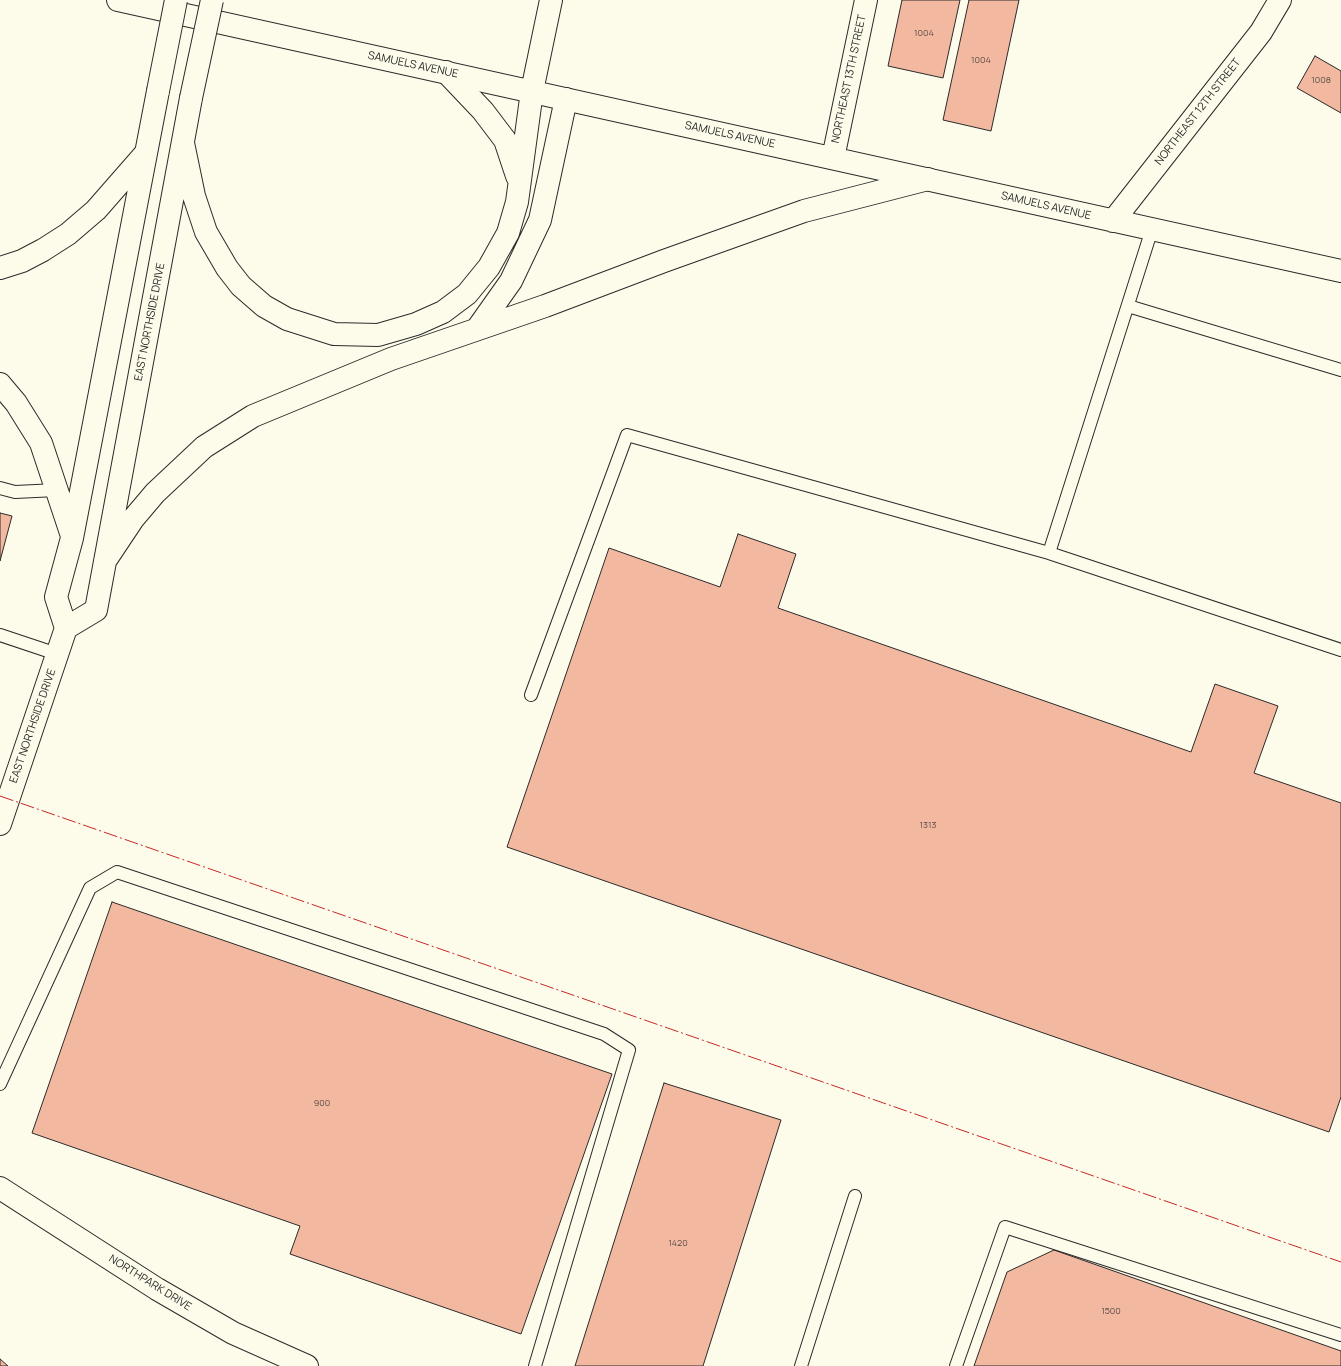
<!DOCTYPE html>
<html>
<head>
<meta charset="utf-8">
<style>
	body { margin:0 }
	canvas { display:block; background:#fdfbea }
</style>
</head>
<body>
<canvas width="1341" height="1366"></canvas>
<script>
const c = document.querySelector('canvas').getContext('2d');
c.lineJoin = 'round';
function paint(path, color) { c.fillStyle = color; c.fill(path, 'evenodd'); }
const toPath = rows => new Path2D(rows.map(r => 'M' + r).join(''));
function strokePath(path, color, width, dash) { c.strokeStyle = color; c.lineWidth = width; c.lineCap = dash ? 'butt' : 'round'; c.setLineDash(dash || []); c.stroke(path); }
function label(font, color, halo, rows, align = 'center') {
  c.font = font + ' Manrope,sans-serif'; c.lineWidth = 3; c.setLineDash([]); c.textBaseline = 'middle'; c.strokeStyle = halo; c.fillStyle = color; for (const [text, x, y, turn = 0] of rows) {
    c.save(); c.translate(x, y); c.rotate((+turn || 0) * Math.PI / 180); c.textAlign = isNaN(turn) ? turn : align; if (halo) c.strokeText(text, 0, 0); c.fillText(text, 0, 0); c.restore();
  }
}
const building = toPath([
	[902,0,960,0,943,78,888,66,902,0],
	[969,0,1019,0,991,131,943,120,969,0],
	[1315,56,1341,71,1341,113,1297,88,1315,56],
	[0,513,12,516,0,561,0,513],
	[738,534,796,554,778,608,1191,752,1215,684,1278,706,1254,773,1341,803,1341,1097,1329,1132,507,847,609,548,720,587,738,534],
	[112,902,612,1074,521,1334,290,1254,300,1226,32,1133,112,902],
	[664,1083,781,1120,703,1366,575,1366,664,1083],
	[1054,1250,1341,1351,1341,1366,974,1366,1007,1272,1054,1250],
	[0,1359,8,1366,0,1366,0,1359]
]);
paint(building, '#f2b8a0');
strokePath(building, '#2b2b2b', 1);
const lane = toPath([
	[1152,229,1049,553,1341,650],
	[1128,306,1341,370],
	[0,488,15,492,57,490],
	[0,635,57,654],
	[531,695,627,435,1049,553],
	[0,1084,90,888,117,872,604,1034,629,1050,535,1366],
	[801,1366,855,1196],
	[956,1366,1005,1227,1341,1335]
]);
const street = toPath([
	[118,0,1341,271],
	[532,91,551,0],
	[833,158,866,0],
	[1113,221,1261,32,1280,0],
	[0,1188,157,1289,233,1333,307,1366]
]);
const secondary = toPath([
	[446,72,483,111,505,140,517,176],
	[183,143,194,196,206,232,227,268,241,286,264,306,287,319,334,334,378,335,416,324,443,312,467,294,489,267,508,233,517,202,532,91],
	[0,268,22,261,43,250,68,234,96,210,145,154],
	[477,329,511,281,540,220,566,99],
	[0,384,16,403,41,443,72,536],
	[105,561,133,519,155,493,204,447,253,416,391,359,545,306,664,261,804,211,928,179],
	[66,628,96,610,191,98],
	[0,824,66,628,56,597,72,538,158,91]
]);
strokePath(lane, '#2b2b2b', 14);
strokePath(street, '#2b2b2b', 24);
strokePath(secondary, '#2b2b2b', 24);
strokePath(lane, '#fdfbea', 12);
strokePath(street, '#fdfbea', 22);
strokePath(secondary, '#fdfbea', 22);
const secondaryBridge = toPath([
	[158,91,176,0],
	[191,98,212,0]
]);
strokePath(secondaryBridge, '#2b2b2b', 24, []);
strokePath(secondaryBridge, '#fdfbea', 22);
strokePath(toPath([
	[0,796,1341,1262]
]), '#c62828', 1, [14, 3, 2, 3]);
label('9px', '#5d4e48', null, [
	["1004",924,33],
	["1004",981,60],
	["1008",1321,80],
	["1313",928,825],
	["900",322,1103],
	["1420",678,1243],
	["1500",1111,1311]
]);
label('11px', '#2b2b2b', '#fdfbea', [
	["SAMUELS AVENUE",413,65,12],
	["NORTHEAST 13TH STREET",849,79,-78],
	["NORTHEAST 12TH STREET",1198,112,-52],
	["SAMUELS AVENUE",730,135,12],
	["SAMUELS AVENUE",1046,206,13],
	["EAST NORTHSIDE DRIVE",150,322,-79],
	["EAST NORTHSIDE DRIVE",33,726,-71],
	["NORTHPARK DRIVE",150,1283,32]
]);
</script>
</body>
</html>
